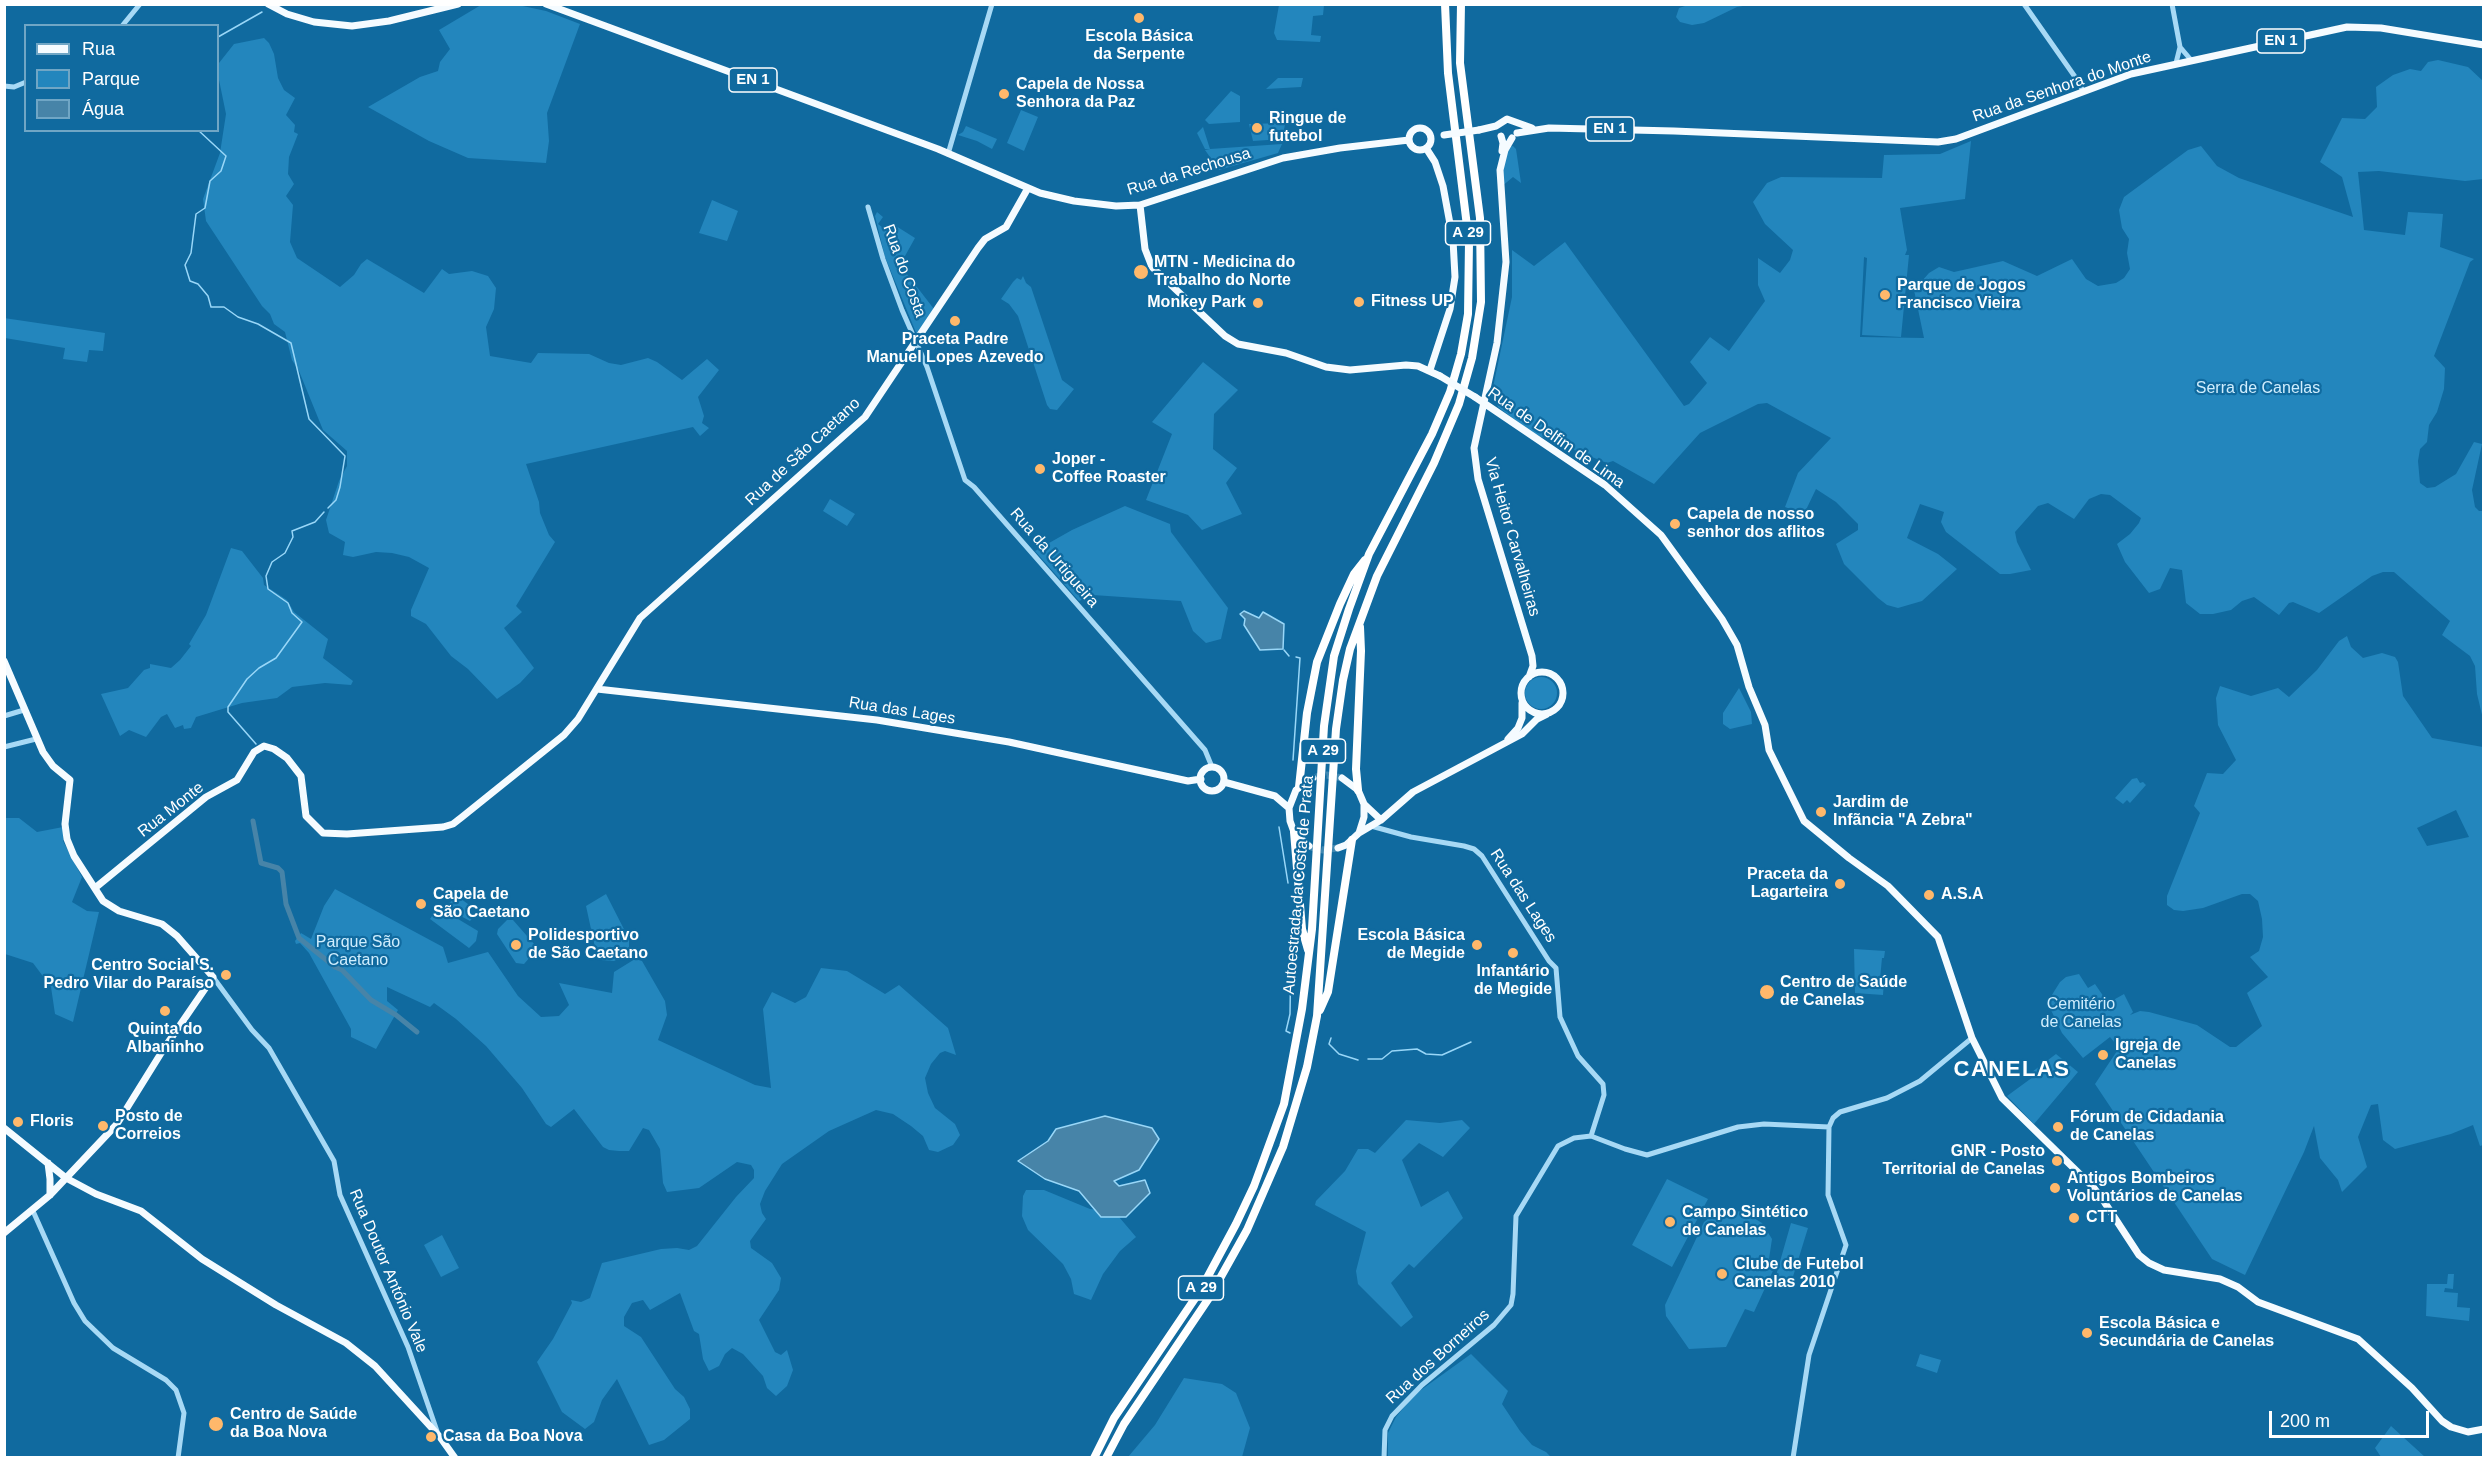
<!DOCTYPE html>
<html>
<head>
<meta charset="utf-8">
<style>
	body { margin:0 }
	#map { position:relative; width:2488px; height:1462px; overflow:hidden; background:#106a9f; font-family:Arial,sans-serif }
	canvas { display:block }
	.frame { position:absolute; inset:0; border:6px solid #fff; pointer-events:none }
	.legend { position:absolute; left:24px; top:24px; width:195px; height:108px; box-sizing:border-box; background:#106a9f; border:2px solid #70a6c5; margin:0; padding:8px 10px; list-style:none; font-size:18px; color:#fff }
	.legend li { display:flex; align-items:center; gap:12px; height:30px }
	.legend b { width:30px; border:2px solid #70a6c5 }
	.scale { position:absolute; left:2269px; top:1411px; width:160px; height:27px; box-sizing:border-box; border:3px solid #fff; border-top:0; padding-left:8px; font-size:18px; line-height:21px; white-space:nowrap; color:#fff; -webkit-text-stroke:4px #106a9f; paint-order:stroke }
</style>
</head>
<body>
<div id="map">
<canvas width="2488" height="1462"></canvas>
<div class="frame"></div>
<ul class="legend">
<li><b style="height:8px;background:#f5fbff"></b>Rua</li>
<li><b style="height:16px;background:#2386bd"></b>Parque</li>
<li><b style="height:16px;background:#4784a8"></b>Água</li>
</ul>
<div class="scale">200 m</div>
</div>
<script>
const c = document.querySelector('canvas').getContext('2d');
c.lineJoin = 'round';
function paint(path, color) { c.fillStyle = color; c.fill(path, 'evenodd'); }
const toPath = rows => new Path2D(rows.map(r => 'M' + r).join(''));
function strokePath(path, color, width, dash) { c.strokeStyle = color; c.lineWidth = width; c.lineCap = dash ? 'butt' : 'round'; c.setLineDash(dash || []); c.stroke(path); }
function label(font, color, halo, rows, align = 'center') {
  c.font = font + ' Arial,sans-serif'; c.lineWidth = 4.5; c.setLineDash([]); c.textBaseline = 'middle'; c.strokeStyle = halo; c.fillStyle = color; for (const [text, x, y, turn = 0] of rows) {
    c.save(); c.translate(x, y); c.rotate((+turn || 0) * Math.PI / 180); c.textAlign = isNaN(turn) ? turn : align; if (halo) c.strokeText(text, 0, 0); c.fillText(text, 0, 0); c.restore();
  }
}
paint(toPath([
	[481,5,518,5,546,11,580,24,547,113,549,141,546,163,468,158,429,141,368,107,420,77,438,71,440,62,450,49,439,30],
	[1279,5,1324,5,1323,15,1313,16,1311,35,1321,36,1320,42,1277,40,1274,33],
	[1688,5,1749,5,1737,7,1704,23,1692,25,1680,22,1676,17,1679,8],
	[264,38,269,43,274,54,278,78,284,90,295,98,286,115,295,125,294,132,298,134,289,157,288,174,294,184,286,196,293,205,290,242,297,258,340,287,354,275,361,264,367,259,424,293,442,269,449,274,472,271,488,276,496,288,494,309,486,327,490,356,531,363,538,353,589,354,609,363,621,365,648,358,657,362,682,380,707,359,719,370,698,397,704,416,702,423,709,428,700,436,693,427,526,464,539,502,540,513,549,535,555,542,516,606,522,612,504,628,534,668,520,683,497,699,468,669,451,656,426,624,411,616,411,610,429,568,409,557,392,553,376,552,353,557,343,555,345,542,329,533,326,520,339,481,347,466,347,451,323,430,299,371,292,360,285,332,274,324,270,314,262,306,206,221,203,199,220,153,226,114,218,75,219,63,234,44],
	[2438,60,2468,67,2483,81,2483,179,2465,181,2379,171,2358,172,2364,230,2405,235,2408,212,2443,214,2440,247,2474,259,2470,262,2434,356,2445,368,2444,389,2437,412,2429,425,2427,442,2420,449,2418,461,2420,483,2427,488,2435,487,2456,474,2474,442,2482,444,2472,490,2475,507,2479,511,2483,511,2483,719,2477,694,2475,666,2470,656,2442,635,2450,621,2394,572,2383,572,2372,576,2319,613,2293,602,2289,603,2279,615,2254,597,2242,601,2231,610,2213,614,2200,614,2186,603,2182,570,2170,568,2160,589,2149,593,2125,562,2117,544,2130,534,2139,523,2141,518,2110,495,2101,494,2089,499,2074,519,2048,503,2038,506,2015,532,2017,542,2031,570,2010,574,2000,574,1946,532,1941,522,1944,512,1920,504,1907,538,1938,554,1957,569,1922,601,1898,608,1887,605,1878,598,1844,564,1836,544,1858,530,1858,524,1836,502,1816,489,1804,514,1785,507,1798,473,1831,438,1767,403,1758,404,1700,433,1654,484,1613,461,1607,463,1534,434,1498,407,1492,392,1512,297,1512,250,1534,266,1565,242,1684,406,1689,404,1707,383,1690,362,1710,337,1729,351,1765,301,1758,285,1758,258,1780,273,1790,260,1793,250,1765,224,1753,202,1767,183,1781,177,1882,178,1884,155,1940,154,1971,141,1965,199,1900,208,1907,250,1905,255,1909,255,1901,337,1862,335,1867,258,1864,257,1860,337,1924,338,1914,290,1929,273,1939,267,1954,272,2003,261,2037,276,2072,259,2086,279,2098,286,2116,283,2124,278,2130,269,2127,253,2129,239,2122,228,2119,210,2124,197,2188,150,2201,146,2217,166,2239,178,2353,217,2342,177,2320,162,2342,118,2365,119,2377,107,2376,87,2393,75,2410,69,2421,71,2428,62],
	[1278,78,1303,78,1301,87,1266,89],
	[1231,91,1240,96,1240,122,1209,124,1205,120],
	[1021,110,1038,117,1024,151,1007,143],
	[1285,123,1283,139,1253,141,1249,124],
	[966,126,997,139,992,149,977,141,958,135,963,132],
	[1203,127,1210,149,1282,144,1278,153,1219,170,1205,150,1210,149,1205,149,1197,133],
	[1513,146,1516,149,1521,183,1513,177,1501,187,1502,170,1508,147],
	[712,200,738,211,727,241,699,233],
	[877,212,883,217,878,224,890,233,896,226,915,238,900,265,934,309,917,335,885,257,875,216],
	[1023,276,1026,283,1031,287,1062,380,1074,389,1057,410,1050,409,1047,405,1018,316,1009,304,1001,299,1013,282,1017,278,1021,280],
	[4,318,105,333,103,351,89,350,87,362,63,359,65,348,5,338],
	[1203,362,1238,390,1214,414,1213,449,1237,468,1226,483,1242,514,1202,530,1188,515,1146,500,1172,434,1152,422],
	[830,499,855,514,847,526,823,511],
	[1125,506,1170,524,1171,532,1228,608,1221,639,1206,643,1193,631,1181,601,1093,595,1079,601,1035,551,1072,530],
	[231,548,242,551,263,578,264,585,287,600,294,612,328,639,323,658,353,681,351,685,325,683,292,687,277,698,242,703,196,717,191,728,184,729,183,725,175,728,167,714,161,717,146,737,129,730,120,736,101,694,128,688,144,670,150,668,150,664,171,668,180,660,191,646,189,644,206,615],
	[2347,636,2351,647,2363,658,2382,653,2395,657,2398,662,2403,696,2432,738,2483,747,2483,1145,2480,1146,2473,1125,2451,1134,2395,1149,2383,1140,2378,1104,2371,1105,2358,1137,2367,1167,2342,1192,2338,1180,2320,1158,2314,1126,2304,1152,2245,1275,2212,1259,2095,1084,2119,1048,2110,1037,2083,1058,2062,1033,2050,1008,2050,998,2060,982,2066,977,2079,974,2088,988,2095,984,2108,1003,2124,994,2133,1012,2130,1015,2140,1011,2149,1012,2197,1025,2230,1047,2236,1047,2262,1026,2247,993,2268,977,2250,957,2259,951,2263,937,2262,919,2258,901,2250,894,2242,894,2203,908,2183,911,2174,910,2167,905,2167,896,2200,813,2194,806,2207,773,2223,774,2236,760,2218,725,2216,698,2220,686,2251,696,2278,688,2289,697,2317,670,2339,641],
	[2456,810,2469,837,2427,846,2417,828],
	'1525 693a16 16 0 1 1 32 0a16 16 0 1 1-32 0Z',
	[1739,688,1751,712,1752,724,1730,729,1723,724,1723,713],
	[2137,778,2140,783,2143,782,2146,785,2130,803,2127,800,2123,804,2115,798,2132,779],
	[5,818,19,818,37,832,63,827,63,841,82,877,72,902,87,911,99,912,73,1022,55,1014,51,987,33,963,5,954],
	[335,889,443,947,448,963,488,952,518,996,541,1017,559,1016,569,1005,559,983,612,993,614,972,635,959,642,961,665,1001,667,1015,658,1040,755,1085,771,1088,763,1009,772,992,795,1003,806,997,821,968,847,971,885,994,899,985,948,1028,956,1055,945,1051,940,1053,931,1064,925,1078,928,1093,935,1108,955,1124,960,1135,953,1145,938,1152,929,1150,923,1136,911,1126,893,1114,876,1110,829,1131,782,1164,765,1191,760,1204,762,1213,766,1219,750,1241,751,1248,772,1263,781,1278,779,1290,759,1320,775,1352,781,1355,787,1350,793,1370,787,1386,776,1396,767,1388,763,1376,743,1354,732,1348,725,1354,719,1366,709,1371,703,1359,699,1334,694,1331,680,1293,650,1310,643,1300,632,1303,624,1317,624,1326,641,1337,675,1389,684,1397,690,1409,690,1419,664,1440,649,1445,617,1379,602,1400,594,1422,585,1429,562,1412,537,1362,553,1339,572,1303,571,1300,581,1302,590,1298,602,1263,661,1249,677,1248,689,1250,697,1246,736,1197,754,1178,754,1170,751,1165,737,1162,699,1188,667,1192,663,1183,660,1149,649,1130,643,1128,629,1151,619,1151,609,1150,603,1147,574,1109,551,1127,546,1124,522,1088,486,1046,456,1019,434,1003,430,1007,387,987,387,1001,398,1010,376,1049,351,1037,351,1029,309,953,300,943,296,944,295,941,301,933,311,939,324,906],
	[606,894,629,939,629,949,624,956,614,961,601,960,596,952,586,906],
	[457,896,472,907,469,912,474,916,470,921,440,905,446,906],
	[438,907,478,931,476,941,469,948,430,919],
	[507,920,513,920,534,944,531,956,524,964,516,963,497,934,498,929],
	[1854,949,1885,951,1884,958,1882,958,1880,979,1884,980,1883,995,1855,993],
	[2056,1054,2078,1072,2034,1124,2007,1096,2033,1077,2032,1072],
	[1406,1120,1440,1123,1462,1120,1470,1128,1443,1157,1419,1143,1402,1160,1421,1207,1448,1191,1463,1218,1414,1268,1409,1264,1391,1283,1413,1317,1401,1327,1358,1284,1356,1271,1366,1232,1315,1205,1316,1201,1345,1171,1358,1149,1368,1149,1375,1153],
	[1667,1179,1708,1199,1672,1267,1632,1245],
	[1026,1190,1044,1190,1090,1209,1114,1211,1136,1237,1120,1251,1103,1274,1091,1300,1074,1294,1071,1279,1063,1264,1028,1230,1022,1216,1023,1196],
	[1733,1211,1744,1212,1762,1223,1772,1239,1769,1259,1777,1262,1754,1312,1745,1309,1726,1347,1689,1349,1666,1316,1665,1305,1704,1222,1713,1215],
	[1791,1223,1808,1228,1791,1283,1775,1279],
	[442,1235,459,1268,441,1277,424,1245],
	[2448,1274,2454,1274,2453,1289,2445,1288,2444,1292,2458,1293,2457,1307,2470,1308,2469,1321,2426,1316,2427,1284,2447,1284],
	[1471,1354,1508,1391,1502,1404,1520,1431,1532,1445,1546,1452,1551,1457,1388,1458,1388,1433,1396,1417,1414,1395],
	[1920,1354,1941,1360,1937,1373,1916,1366],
	[1184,1378,1222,1384,1236,1393,1250,1428,1242,1457,1128,1457,1155,1425],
	[2391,1426,2425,1457,2381,1457,2375,1448]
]), '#2386bd');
const water = toPath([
	[1244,611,1259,618,1263,612,1284,624,1283,649,1260,650,1244,625,1245,619,1240,614,1244,611],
	[1105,1116,1152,1128,1159,1139,1139,1170,1114,1181,1119,1186,1145,1180,1150,1193,1126,1217,1101,1217,1079,1191,1045,1179,1018,1161,1048,1141,1056,1129,1105,1116]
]);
paint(water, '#4784a8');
strokePath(water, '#99d7f8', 1.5);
strokePath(toPath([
	[218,37,262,12],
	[198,130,226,156,221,171,210,181,205,208,196,214,191,253,185,265,190,281,198,284,208,296,211,307,224,307,238,317,258,324,291,343,309,419,345,456,340,487,336,500,328,508],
	[1284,650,1289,656],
	[256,744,228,712,228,707,247,679,259,668,276,658,302,622,292,613,288,603,268,589,266,576,272,562,285,553,293,537,292,531,315,522,324,512],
	[1293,760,1300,658,1296,657],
	[1279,827,1288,883],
	[1290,1033,1286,1031,1290,1014,1291,949],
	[1331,1038,1329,1044,1339,1054,1358,1060],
	[1368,1059,1382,1059,1392,1051,1417,1049,1426,1054,1442,1055,1471,1042]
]), '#99d7f8', 1.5);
strokePath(toPath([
	[253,821,261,863,278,868,282,872,286,904,299,938,335,967,342,970,371,1000,396,1015,417,1032]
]), '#4784a8', 5);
strokePath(toPath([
	[1316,777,1327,775,1342,778],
	[1311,847,1323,850,1338,848]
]), '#4088b2', 7, [7, 3.5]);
strokePath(toPath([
	[2024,4,2080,84,2083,92],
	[2172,4,2180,47,2176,63],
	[122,26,140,4],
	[2180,47,2191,60],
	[4,86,14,87,26,82],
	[948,154,992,4],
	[868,207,883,259,902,310,927,367,965,480,974,487,1205,750,1212,767],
	[4,716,24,710],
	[4,747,36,739],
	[1371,826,1411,837,1464,846,1474,849,1482,856,1549,961,1556,968,1560,1017,1578,1056,1603,1084,1604,1095,1591,1136],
	[213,977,252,1030,269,1048,334,1161,340,1195,408,1347,437,1431],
	[33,1211,74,1303,85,1321,113,1348,166,1380,176,1390,184,1413,178,1458],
	[1384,1458,1385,1430,1392,1416,1422,1385,1494,1325,1511,1305,1513,1294,1516,1216,1558,1146,1574,1138,1591,1136,1625,1149,1647,1155,1738,1127,1764,1124,1829,1127],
	[1793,1458,1809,1355,1846,1245,1828,1195,1829,1127,1833,1118,1840,1112,1887,1098,1920,1081,1972,1038]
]), '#a7d9f5', 5);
strokePath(toPath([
	[268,4,287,14,314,22,352,26,389,21,458,4],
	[546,4,938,149,1040,193,1074,201,1116,206,1140,205,1283,158,1340,148,1409,140],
	'1409 139a11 11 0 1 1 22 0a11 11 0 1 1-22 0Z',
	[1479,130,1496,126,1507,119,1532,128],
	[1517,133,1549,128,1674,131,1938,142,1956,139,2131,74,2347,27,2381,28,2484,45],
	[1501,136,1503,143,1502,151],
	[1512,138,1505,150,1500,170,1506,262,1497,343,1474,448,1478,479,1532,656,1533,666,1529,677],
	[1426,148,1435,162,1443,186,1453,240,1455,277,1450,309,1430,370],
	[1140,205,1145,249,1152,267,1225,336,1238,344,1286,353,1326,367,1350,370,1406,365,1418,366,1440,376],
	[1475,397,1605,485,1661,535,1722,619,1737,645,1749,687,1765,725,1769,750,1804,821,1849,858,1888,886,1938,937,1972,1038,2002,1098,2094,1188,2105,1203,2139,1255,2149,1263,2164,1270,2220,1279,2238,1287,2258,1302,2358,1339,2412,1388,2442,1421,2451,1427,2468,1432,2484,1429],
	[4,661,43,752,53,766,70,780,65,824,67,839,74,856,103,901,119,911,162,924,177,936,213,977,163,1050,117,1124,50,1195,4,1233],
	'1521 693a21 21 0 1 1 42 0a21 21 0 1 1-42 0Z',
	[597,689,877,720,1009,742,1188,781,1201,779],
	[1508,739,1518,728,1522,718,1522,703],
	'1200 779a12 12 0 1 1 24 0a12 12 0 1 1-24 0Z',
	[1224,782,1275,796,1289,808],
	[1364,804,1381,820],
	[1359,833,1381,820,1413,792,1522,734,1537,719,1547,714],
	[1309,846,1294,832,1290,821,1289,808,1296,790,1313,778],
	[1338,848,1346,845,1359,833,1364,817,1364,804,1358,790,1342,778],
	[95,888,206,797,237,780,254,752,264,746,274,749,287,758,301,776,306,816,323,833,347,834,443,827,453,824,462,817,564,735,578,719,640,618,865,417,978,248,985,239,1006,227,1028,188],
	[4,1128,66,1178,96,1194,141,1211,202,1259,276,1305,346,1343,375,1366,440,1437,455,1458],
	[48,1163,50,1179,50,1195]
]), '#f5fbff', 7);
strokePath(toPath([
	[1299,787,1307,713,1317,662,1340,604,1354,574,1365,560],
	[1358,790,1356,769,1361,651,1360,627],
	[1294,832,1302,929,1308,950],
	[1320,1010,1328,992,1352,840],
	[1094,1458,1114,1418,1200,1291,1236,1224,1254,1186,1284,1104,1302,1009,1312,929,1324,726,1334,656,1349,609,1369,554,1432,434,1450,392,1461,354,1468,314,1469,242,1448,73,1445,4],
	[1106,1458,1124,1424,1209,1298,1247,1230,1283,1147,1307,1067,1317,1016,1336,729,1343,680,1350,649,1377,576,1434,463,1459,404,1472,358,1481,302,1480,218,1460,63,1461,4]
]), '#fff', 8);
strokePath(toPath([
	[1444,135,1479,130],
	[1440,376,1475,397]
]), '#f5fbff', 7);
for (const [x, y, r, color] of [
	[1139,18,6,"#ffb86b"],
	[1004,94,6,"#ffb86b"],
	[1257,128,6,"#ffb86b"],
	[1141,272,8,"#ffb86b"],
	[1885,295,6,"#ffb86b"],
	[1359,302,6,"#ffb86b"],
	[1258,303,6,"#ffb86b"],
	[955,321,6,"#ffb86b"],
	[1040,469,6,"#ffb86b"],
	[1675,524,6,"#ffb86b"],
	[1821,812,6,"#ffb86b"],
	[1840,884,6,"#ffb86b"],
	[1929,895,6,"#ffb86b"],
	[421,904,6,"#ffb86b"],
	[516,945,6,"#ffb86b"],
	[1477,945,6,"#ffb86b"],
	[1513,953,6,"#ffb86b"],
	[226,975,6,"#ffb86b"],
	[1767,992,8,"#ffb86b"],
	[165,1011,6,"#ffb86b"],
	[2103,1055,6,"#ffb86b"],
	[18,1122,6,"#ffb86b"],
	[103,1126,6,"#ffb86b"],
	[2058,1127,6,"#ffb86b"],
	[2057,1161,6,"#ffb86b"],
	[2055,1188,6,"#ffb86b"],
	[2074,1218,6,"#ffb86b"],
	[1670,1222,6,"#ffb86b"],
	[1722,1274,6,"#ffb86b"],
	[2087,1333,6,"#ffb86b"],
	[216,1424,8,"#ffb86b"],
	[431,1437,6,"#ffb86b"]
]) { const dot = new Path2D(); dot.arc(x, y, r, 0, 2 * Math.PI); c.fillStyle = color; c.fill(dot); strokePath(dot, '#106a9f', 2); }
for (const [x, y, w] of [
	[2281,41,48],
	[753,80,48],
	[1610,129,48],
	[1468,233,45],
	[1323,751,45],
	[1201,1288,45]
]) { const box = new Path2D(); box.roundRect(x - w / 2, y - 12, w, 24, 4.5); c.fillStyle = '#106a9f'; c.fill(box); strokePath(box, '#fff', 1.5); }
label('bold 15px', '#fff', null, [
	["EN 1",2281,41],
	["EN 1",753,80],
	["EN 1",1610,129],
	["A 29",1468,233],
	["A 29",1323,751],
	["A 29",1201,1288]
]);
label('bold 16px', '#fff', '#106a9f', [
	["Escola Básica",1139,37,"center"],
	["da Serpente",1139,55,"center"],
	["Capela de Nossa",1016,85],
	["Senhora da Paz",1016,103],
	["Ringue de",1269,119],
	["futebol",1269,137],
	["MTN - Medicina do",1154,263],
	["Trabalho do Norte",1154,281],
	["Parque de Jogos",1897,286],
	["Francisco Vieira",1897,304],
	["Fitness UP",1371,302],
	["Monkey Park",1246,303,"right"],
	["Praceta Padre",955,340,"center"],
	["Manuel Lopes Azevedo",955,358,"center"],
	["Joper -",1052,460],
	["Coffee Roaster",1052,478],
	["Capela de nosso",1687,515],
	["senhor dos aflitos",1687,533],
	["Jardim de",1833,803],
	["Infãncia \"A Zebra\"",1833,821],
	["Praceta da",1828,875,"right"],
	["Lagarteira",1828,893,"right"],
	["Capela de",433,895],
	["São Caetano",433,913],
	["A.S.A",1941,895],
	["Polidesportivo",528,936],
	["de São Caetano",528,954],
	["Escola Básica",1465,936,"right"],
	["de Megide",1465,954,"right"],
	["Centro Social S.",214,966,"right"],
	["Pedro Vilar do Paraíso",214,984,"right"],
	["Infantário",1513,972,"center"],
	["de Megide",1513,990,"center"],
	["Centro de Saúde",1780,983],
	["de Canelas",1780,1001],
	["Quinta do",165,1030,"center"],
	["Albaninho",165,1048,"center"],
	["Igreja de",2115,1046],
	["Canelas",2115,1064],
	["Posto de",115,1117],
	["Correios",115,1135],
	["Fórum de Cidadania",2070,1118],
	["de Canelas",2070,1136],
	["Floris",30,1122],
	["GNR - Posto",2045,1152,"right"],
	["Territorial de Canelas",2045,1170,"right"],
	["Antigos Bombeiros",2067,1179],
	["Voluntários de Canelas",2067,1197],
	["Campo Sintético",1682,1213],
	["de Canelas",1682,1231],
	["CTT",2086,1218],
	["Clube de Futebol",1734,1265],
	["Canelas 2010",1734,1283],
	["Escola Básica e",2099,1324],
	["Secundária de Canelas",2099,1342],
	["Centro de Saúde",230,1415],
	["da Boa Nova",230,1433],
	["Casa da Boa Nova",443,1437]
], 'left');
label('16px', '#fff', '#106a9f', [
	["Rua da Senhora do Monte",2062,87,-19],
	["Rua da Rechousa",1189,172,-17],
	["Rua do Costa",904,271,70],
	["Rua de Delfim de Lima",1556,438,35],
	["Rua de São Caetano",803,452,-43],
	["Via Heitor Carvalheiras",1512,537,74],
	["Rua da Urtigueira",1054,558,49],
	["Rua das Lages",902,711,9],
	["Rua Monte",171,810,-38],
	["Autoestrada da Costa de Prata",1299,885,-85],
	["Rua das Lages",1523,896,57],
	["Rua Doutor António Vale",388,1271,67],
	["Rua dos Borneiros",1438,1357,-42]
]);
label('16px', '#d0eefe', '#106a9f', [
	["Serra de Canelas",2258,389],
	["Parque São",358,943],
	["Caetano",358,961],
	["Cemitério",2081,1005],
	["de Canelas",2081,1023]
]);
c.letterSpacing = '1.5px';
label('bold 22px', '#fff', '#106a9f', [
	["CANELAS",2012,1070]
]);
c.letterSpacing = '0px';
</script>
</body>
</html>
